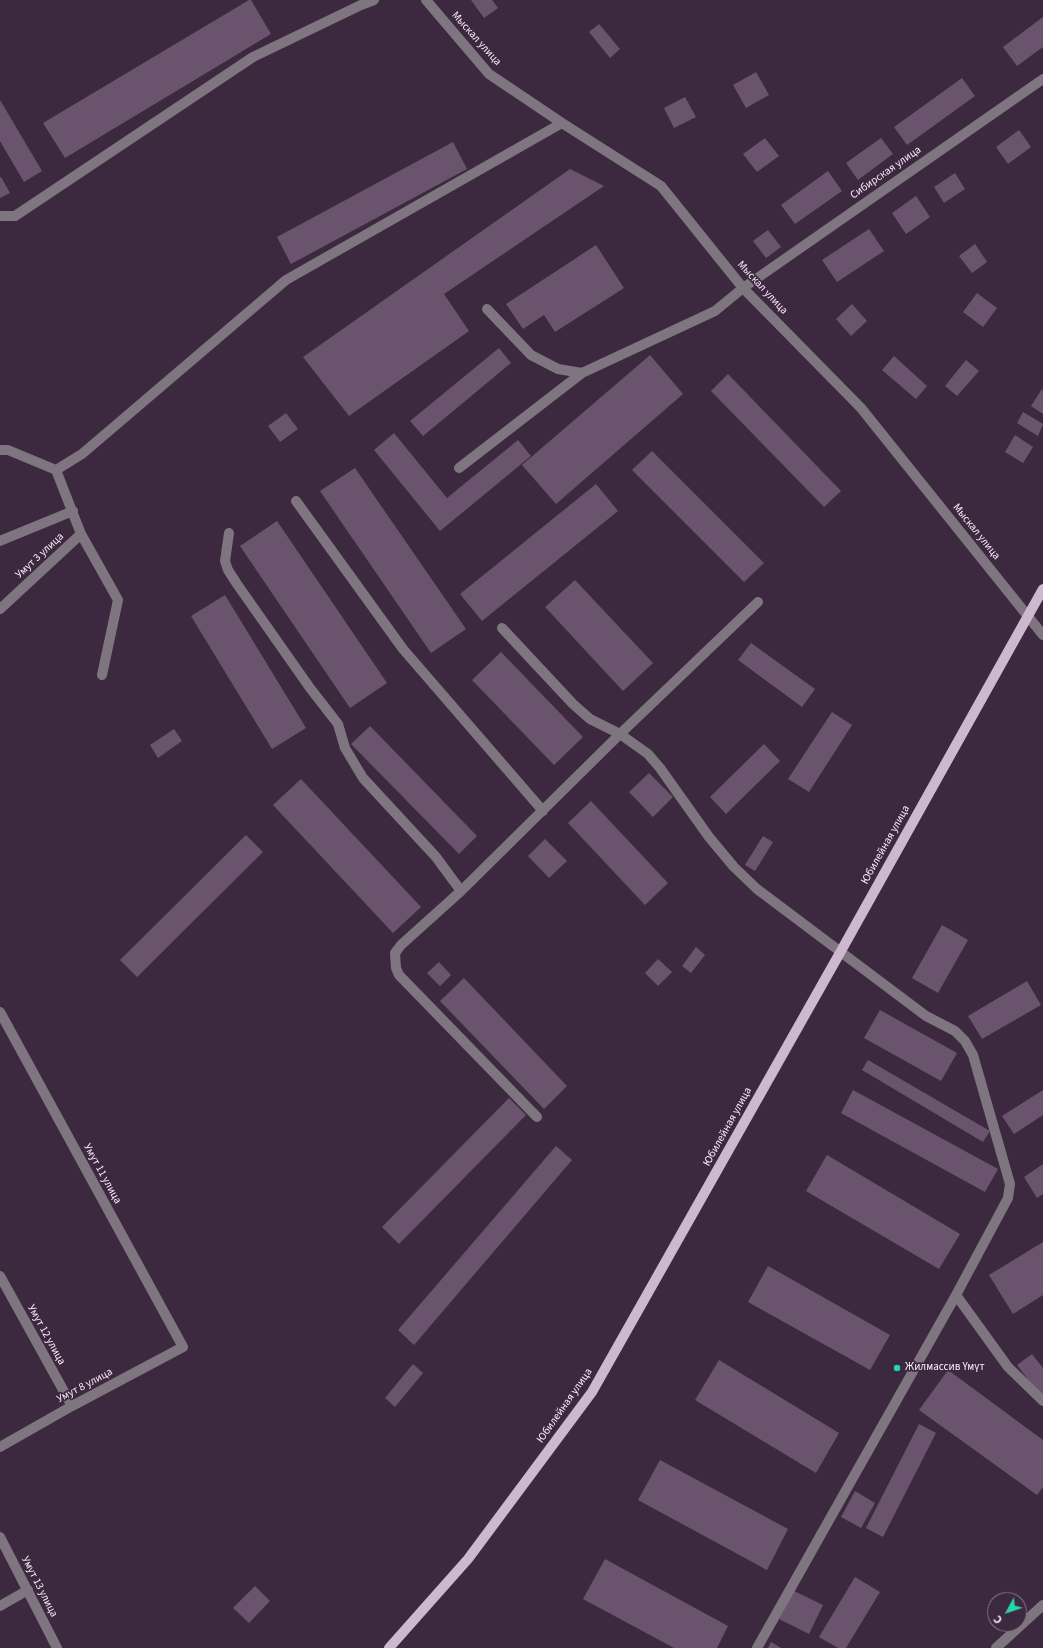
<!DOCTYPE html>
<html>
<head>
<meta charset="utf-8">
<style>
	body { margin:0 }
	#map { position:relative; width:1043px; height:1648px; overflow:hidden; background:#3d293f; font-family:"Source Sans 3",sans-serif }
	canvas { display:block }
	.north { position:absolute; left:987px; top:1592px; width:40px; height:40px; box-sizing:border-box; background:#3d293f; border:1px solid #88778a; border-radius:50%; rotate:230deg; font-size:11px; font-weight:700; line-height:16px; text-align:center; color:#f9ecfb }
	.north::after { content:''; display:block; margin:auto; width:14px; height:18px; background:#25d5ae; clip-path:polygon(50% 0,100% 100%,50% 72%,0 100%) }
</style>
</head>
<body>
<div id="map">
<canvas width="1043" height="1648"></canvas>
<div class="north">С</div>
</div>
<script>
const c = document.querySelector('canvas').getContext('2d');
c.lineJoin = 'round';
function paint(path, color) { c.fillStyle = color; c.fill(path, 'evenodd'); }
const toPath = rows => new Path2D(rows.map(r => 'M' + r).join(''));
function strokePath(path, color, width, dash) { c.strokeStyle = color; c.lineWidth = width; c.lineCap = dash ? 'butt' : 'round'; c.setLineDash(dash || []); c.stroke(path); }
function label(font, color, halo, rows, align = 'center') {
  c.font = font + ' "Source Sans 3",sans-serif'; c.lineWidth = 3.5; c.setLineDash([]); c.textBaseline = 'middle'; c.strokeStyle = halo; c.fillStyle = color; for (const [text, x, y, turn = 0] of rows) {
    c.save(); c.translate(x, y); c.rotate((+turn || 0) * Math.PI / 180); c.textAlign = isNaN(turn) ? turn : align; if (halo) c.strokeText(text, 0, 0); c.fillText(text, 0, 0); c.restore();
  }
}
paint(toPath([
	[249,0,251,0,271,34,65,158,43,123],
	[471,0,492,0,498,8,484,18],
	[1043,17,1043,47,1017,66,1003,47],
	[599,24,620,49,610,58,589,32],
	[756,72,769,95,746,108,733,85],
	[962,78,975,96,907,145,894,127],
	[685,97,696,117,674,128,664,108],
	[0,100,42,171,24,182,0,141],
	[1019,130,1031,147,1008,164,996,147],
	[765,138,779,156,757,172,743,154],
	[881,138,893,154,858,180,846,163],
	[453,142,467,169,291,264,277,237],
	[570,169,604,186,444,294,469,331,349,416,303,357],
	[828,171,842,191,795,224,781,205],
	[955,173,965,189,944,203,934,187],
	[1,177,10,193,0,198,0,178],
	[916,196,930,217,906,234,892,213],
	[869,229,884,251,837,282,822,260],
	[768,230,781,247,766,258,753,241],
	[975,244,987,262,972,273,959,256],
	[596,245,624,288,555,332,544,315,523,329,506,304],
	[977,293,997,308,983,327,963,312],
	[852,304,867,321,851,336,836,319],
	[499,348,511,363,423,436,410,421],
	[650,355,683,394,556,504,522,465],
	[894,356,927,386,916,399,882,370],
	[966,360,979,371,957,396,945,386],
	[728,374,841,491,824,507,711,391],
	[1042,389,1043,390,1043,414,1031,406],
	[1023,412,1043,424,1038,436,1017,423],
	[286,413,298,429,280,442,268,426],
	[394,433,447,498,518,440,531,456,440,531,374,450],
	[1015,435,1033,447,1023,463,1005,452],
	[652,451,764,563,744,582,632,470],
	[355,468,466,629,431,653,320,491],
	[596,484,618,511,482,621,460,594],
	[277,521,387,683,350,708,240,546],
	[575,580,653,663,623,691,545,607],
	[225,595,306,728,272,749,191,616],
	[751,643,815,689,802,707,738,660],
	[501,652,583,737,554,765,472,680],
	[832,712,852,725,809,792,788,779],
	[370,726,477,836,459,854,351,744],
	[174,729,182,741,158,758,150,745],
	[764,744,780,761,726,814,710,797],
	[649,773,673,797,653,817,629,792],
	[301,779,421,907,393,933,273,805],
	[591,801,668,883,645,905,568,823],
	[246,835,263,852,137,977,120,960],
	[763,836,773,842,755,871,745,865],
	[545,839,567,861,549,878,528,856],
	[942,925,968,940,938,993,912,978],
	[696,947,705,955,691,973,682,966],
	[658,959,672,972,658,986,645,973],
	[439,962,451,975,440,986,427,973],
	[464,978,567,1086,544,1109,440,1001],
	[1027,981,1041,1005,982,1039,968,1016],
	[880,1010,957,1053,941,1081,864,1038],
	[868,1060,990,1131,983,1142,862,1070],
	[853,1090,998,1169,985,1192,841,1113],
	[1043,1090,1043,1115,1014,1134,1002,1116],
	[509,1098,526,1115,399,1244,382,1227],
	[556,1146,572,1160,414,1345,398,1330],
	[827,1155,960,1234,939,1269,806,1191],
	[1043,1164,1043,1194,1037,1198,1024,1177],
	[1043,1242,1043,1295,1013,1314,989,1275],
	[768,1266,890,1335,870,1370,748,1302],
	[1032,1354,1043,1368,1043,1397,1042,1398,1017,1365],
	[719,1360,839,1433,816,1473,695,1400],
	[413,1364,423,1373,395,1407,385,1398],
	[948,1370,1043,1440,1043,1487,1037,1495,919,1410],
	[919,1424,936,1433,883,1537,866,1528],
	[660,1460,788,1529,767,1570,638,1500],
	[855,1491,875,1503,861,1528,841,1517],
	[605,1559,728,1626,717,1648,674,1648,583,1599],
	[855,1577,880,1592,846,1648,838,1648,819,1637],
	[255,1586,270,1601,249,1623,233,1608],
	[794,1591,823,1605,809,1634,779,1619],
	[771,1642,781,1648,768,1648]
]), '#6a546d');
strokePath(toPath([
	[426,0,489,74,562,123,661,186,743,288,861,408,1043,635],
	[0,216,15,216,253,57,361,5,374,0],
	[487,309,531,355,558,369,582,373,715,311,743,288,1043,79],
	[0,450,8,450,56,470],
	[459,468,582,373],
	[56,470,82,454,286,280,562,123],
	[296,501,403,649,543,811],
	[229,533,225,561,228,570,237,584,310,688,338,724,345,748,363,778,436,857,461,891],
	[81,534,118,600,102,675],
	[0,541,73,511],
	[0,609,81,534,56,470],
	[502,628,573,704,590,719,620,734,648,754,660,768,709,837,734,867,757,889,926,1016,955,1031,965,1041,973,1055,1010,1184,1008,1198,956,1295,757,1648],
	[0,1012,183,1347,72,1406,0,1447],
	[537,1117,399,975,396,968,395,953,401,945,461,891,620,734,758,602],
	[0,1276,72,1406],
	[956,1295,1008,1367,1043,1401],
	[0,1537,57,1648],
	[0,1606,28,1590],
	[996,1648,1043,1605]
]), '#7f7580', 10);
strokePath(toPath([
	[389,1648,468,1559,592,1392,841,951,1043,589]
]), '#cdb8cf', 10);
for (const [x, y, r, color] of [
	[897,1368,4,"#25d5ae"]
]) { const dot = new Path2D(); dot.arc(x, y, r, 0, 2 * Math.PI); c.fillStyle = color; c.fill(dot); strokePath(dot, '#3d293f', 1.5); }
label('11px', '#f9ecfb', '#3d293f', [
	["Мыскал улица",476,39,48],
	["Сибирская улица",886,173,-35],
	["Мыскал улица",762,288,47],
	["Мыскал улица",976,532,51],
	["Умут 3 улица",40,556,-43],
	["Юбилейная улица",886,845,-61],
	["Юбилейная улица",728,1127,-61],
	["Умут 11 улица",102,1174,61],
	["Умут 12 улица",46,1335,61],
	["Умут 8 улица",85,1386,-28],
	["Юбилейная улица",565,1406,-55],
	["Умут 13 улица",39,1587,63]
]);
label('11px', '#f9ecfb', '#3d293f', [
	["Жилмассив Үмүт",905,1368]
], 'left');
</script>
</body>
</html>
